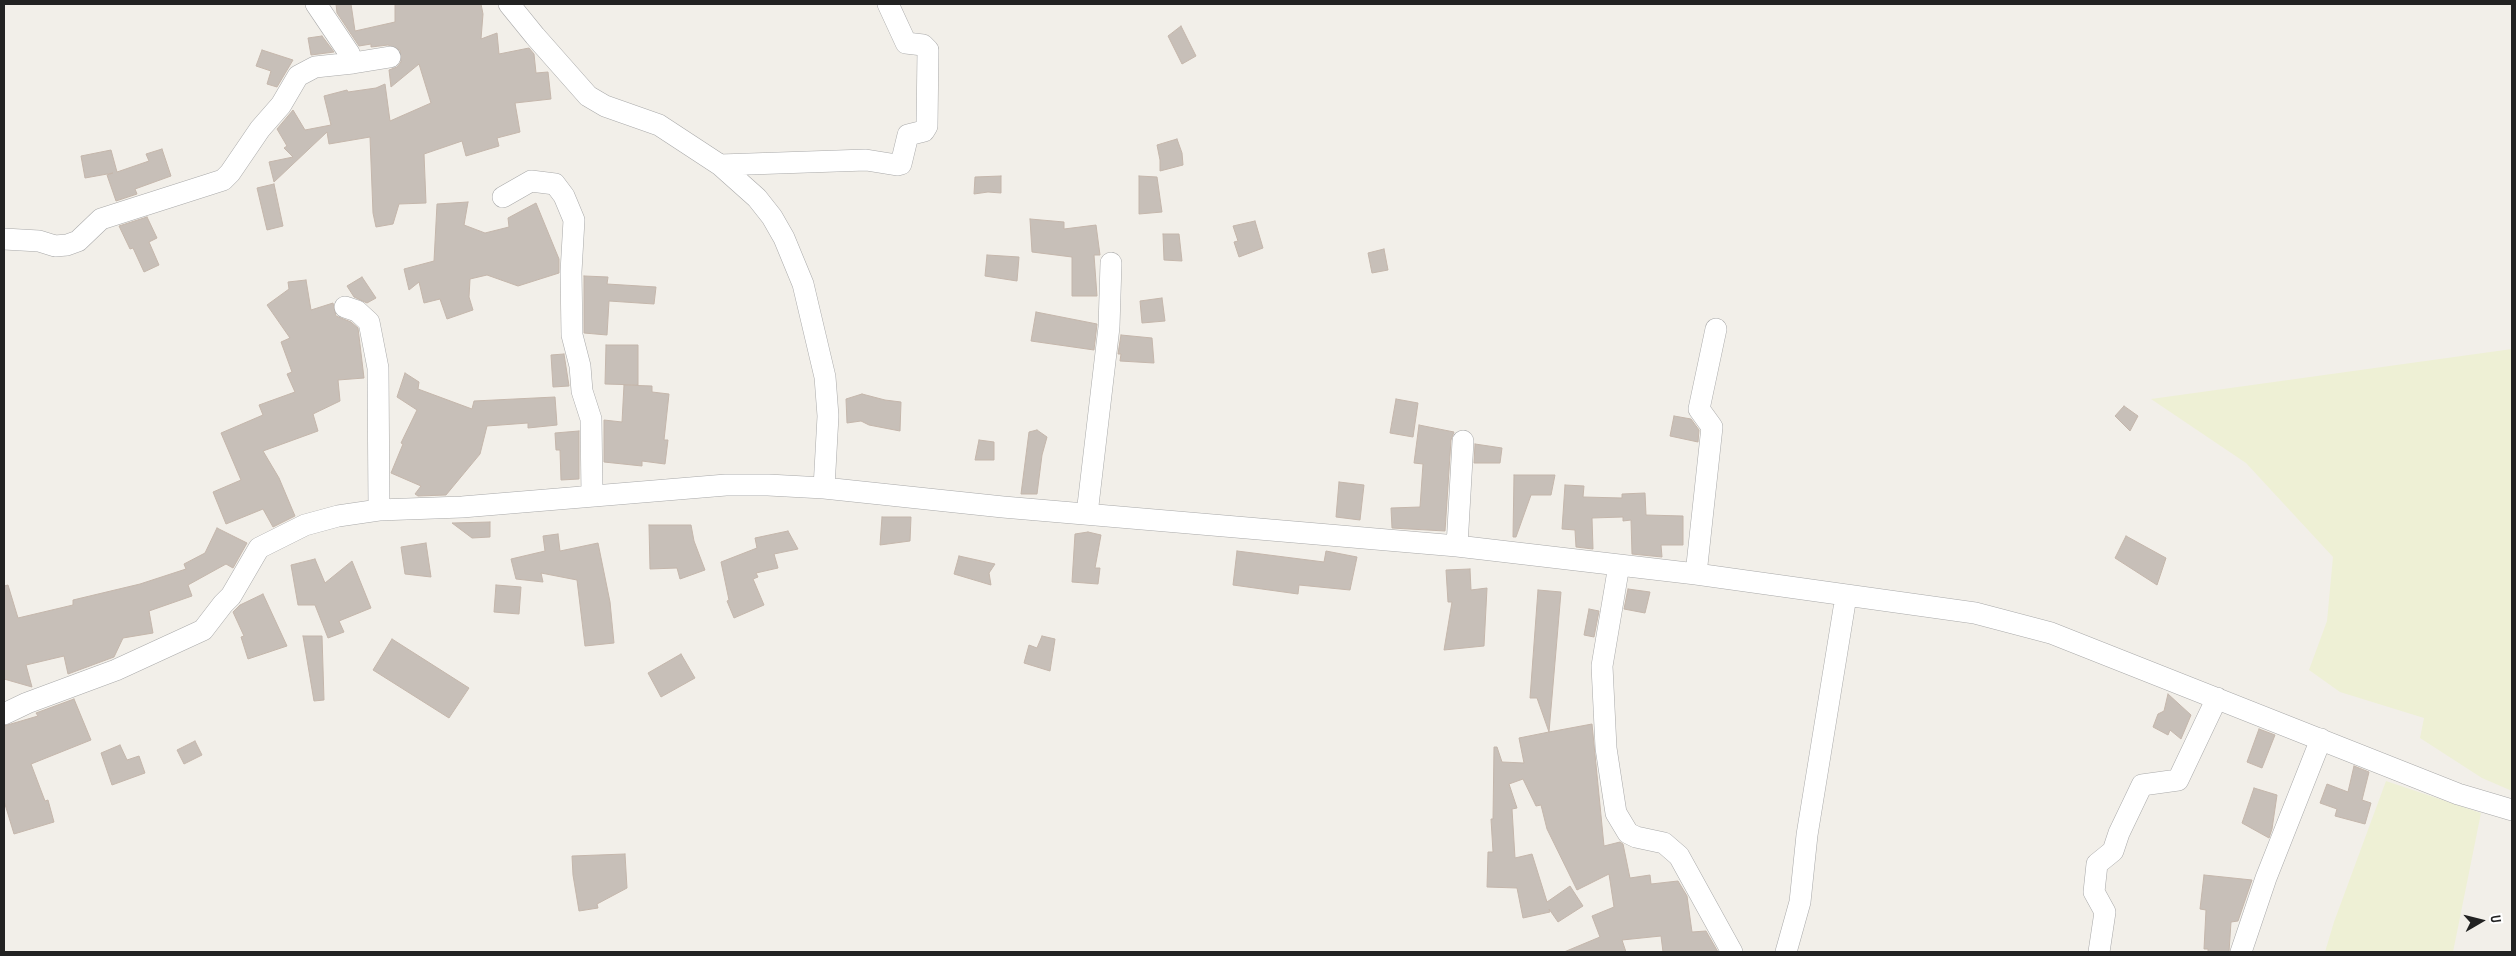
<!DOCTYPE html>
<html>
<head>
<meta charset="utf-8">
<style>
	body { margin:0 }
	#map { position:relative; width:2516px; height:956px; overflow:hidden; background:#f2efe9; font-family:"PT Sans Narrow",sans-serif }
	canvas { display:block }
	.frame { position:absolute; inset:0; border:5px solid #222; pointer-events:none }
	.north { position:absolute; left:2456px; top:896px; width:50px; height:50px; -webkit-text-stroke:4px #fff; paint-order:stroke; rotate:82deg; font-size:14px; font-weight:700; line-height:20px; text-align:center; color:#222 }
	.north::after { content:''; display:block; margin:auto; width:18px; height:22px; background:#222; clip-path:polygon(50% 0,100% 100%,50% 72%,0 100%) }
</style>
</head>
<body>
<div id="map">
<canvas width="2516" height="956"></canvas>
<div class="frame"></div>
<div class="north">U</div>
</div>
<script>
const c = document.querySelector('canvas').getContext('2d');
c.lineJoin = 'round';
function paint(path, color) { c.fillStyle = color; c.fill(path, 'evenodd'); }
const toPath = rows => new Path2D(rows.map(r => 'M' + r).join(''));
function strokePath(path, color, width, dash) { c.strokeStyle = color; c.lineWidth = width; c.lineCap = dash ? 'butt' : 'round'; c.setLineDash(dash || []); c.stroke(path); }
paint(toPath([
	[2512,349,2512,791,2482,778,2420,738,2424,718,2340,692,2309,670,2327,621,2333,557,2246,463,2151,399],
	[2386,781,2481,813,2453,952,2325,952,2334,922]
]), '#eef0d5');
const building = toPath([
	[336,4,351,4,355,31,395,22,395,4,481,4,483,14,481,39,497,33,499,54,529,48,534,54,536,73,548,72,551,99,515,103,520,132,497,138,499,146,466,156,462,141,424,154,426,203,399,204,393,224,376,227,373,213,370,137,329,144,327,132,274,182,269,162,293,157,284,148,287,146,277,129,293,110,305,130,331,125,324,96,347,90,348,92,376,88,385,84,390,121,431,103,419,64,391,87,389,70,397,67,401,62,400,50,388,45,371,47,371,44,359,46,337,13,336,4],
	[1181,26,1196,56,1182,64,1168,36,1181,26],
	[322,36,334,52,311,55,308,38,322,36],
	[262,50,293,60,277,87,267,84,271,71,256,66,262,50],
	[1177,139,1182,153,1183,165,1160,171,1160,160,1157,145,1177,139],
	[162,149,171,176,135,189,137,194,116,201,107,175,113,173,85,178,81,156,111,150,117,172,149,161,146,154,162,149],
	[1001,176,1001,193,988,192,974,194,975,177,1001,176],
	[1139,176,1157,177,1162,212,1139,214,1139,176],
	[274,184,283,226,267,230,257,188,274,184],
	[468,202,464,225,485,233,509,227,508,218,536,203,559,259,559,273,518,286,487,275,470,279,469,297,473,310,447,319,440,299,424,303,419,282,409,290,404,269,434,261,437,204,468,202],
	[147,217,157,238,149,242,159,265,144,272,133,248,130,249,119,226,147,217],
	[1030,219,1064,222,1064,229,1096,225,1100,255,1094,255,1097,296,1072,296,1072,257,1032,252,1030,219],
	[1255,221,1263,248,1239,257,1234,242,1238,241,1233,226,1255,221],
	[1163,234,1179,234,1182,261,1164,260,1163,234],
	[1384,249,1388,270,1372,273,1368,253,1384,249],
	[987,255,1019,257,1017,281,985,276,987,255],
	[584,276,608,277,607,284,656,287,654,304,609,301,607,335,584,333,584,276],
	[362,277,376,298,367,303,354,297,347,286,362,277],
	[306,280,311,310,333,303,336,316,351,322,358,328,364,378,338,380,340,401,313,414,318,431,263,451,279,478,295,516,273,527,263,509,226,524,213,492,241,480,221,433,263,415,259,405,295,392,287,374,292,372,281,342,290,338,267,305,289,289,288,282,306,280],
	[1162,298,1165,321,1142,323,1140,301,1162,298],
	[1036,312,1097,324,1094,350,1031,341,1036,312],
	[1121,335,1152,338,1154,363,1120,361,1121,354,1118,354,1121,335],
	[606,345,638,345,638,385,605,384,606,345],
	[564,354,569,386,553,387,551,355,564,354],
	[405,373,419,382,418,389,472,409,474,401,555,397,557,425,528,428,528,423,487,426,480,454,446,495,418,496,415,494,421,486,391,473,403,444,401,443,417,410,397,397,405,373],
	[624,385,652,386,652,392,669,394,664,440,668,440,665,464,642,461,642,466,604,462,604,420,622,422,624,385],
	[862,394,885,400,901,402,900,431,869,425,861,421,847,423,846,399,862,394],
	[1396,399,1418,403,1413,437,1390,433,1396,399],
	[2124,406,2138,416,2130,431,2115,416,2124,406],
	[1674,416,1691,419,1699,430,1698,442,1670,436,1674,416],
	[1419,425,1454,432,1451,440,1445,531,1392,528,1391,508,1420,507,1423,464,1414,463,1419,425],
	[1037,430,1047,437,1042,455,1037,494,1021,494,1029,432,1037,430],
	[579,431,579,479,561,480,560,450,556,450,555,433,579,431],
	[979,440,994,442,994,460,975,460,979,440],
	[1475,444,1502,448,1500,463,1474,463,1475,444],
	[1514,475,1555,475,1551,495,1531,495,1516,537,1513,537,1514,475],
	[1339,482,1364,485,1360,520,1336,517,1339,482],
	[1565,485,1584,486,1583,497,1622,498,1622,494,1645,493,1646,515,1683,516,1683,545,1661,545,1662,557,1632,554,1631,520,1623,521,1623,517,1592,518,1593,549,1576,547,1575,530,1562,529,1565,485],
	[882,517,911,517,910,541,880,545,882,517],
	[490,522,490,537,472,538,452,523,490,522],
	[649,525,691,525,694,541,705,570,680,579,677,568,650,569,649,525],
	[217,528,247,543,233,568,226,564,188,585,192,596,149,611,153,633,123,638,114,657,68,674,64,656,26,665,32,687,4,679,4,586,8,585,18,618,73,605,73,600,140,584,186,569,184,564,205,553,217,528],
	[788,531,798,549,774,554,778,568,756,573,758,577,753,579,764,605,734,618,727,601,729,600,721,562,757,548,755,538,788,531],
	[1088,532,1101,535,1095,568,1100,568,1098,584,1072,582,1075,534,1088,532],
	[558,534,560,551,598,543,610,602,614,643,585,646,577,580,541,573,543,582,516,579,511,559,545,551,543,536,558,534],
	[2126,536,2166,558,2157,585,2115,558,2126,536],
	[426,543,431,577,405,574,401,547,426,543],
	[1237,551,1324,562,1326,551,1357,557,1350,590,1299,585,1298,594,1233,585,1237,551],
	[959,556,995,564,989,573,991,585,954,574,959,556],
	[315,559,325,583,352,561,371,608,339,621,344,632,328,638,315,605,298,605,291,565,315,559],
	[1470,569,1471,590,1487,588,1484,646,1444,650,1452,602,1448,602,1446,570,1470,569],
	[496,585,521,587,519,614,494,612,496,585],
	[1628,589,1650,592,1645,613,1624,609,1628,589],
	[1538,590,1561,592,1549,732,1592,724,1604,846,1620,842,1623,844,1630,878,1650,875,1651,884,1678,881,1687,896,1692,932,1706,931,1718,952,1663,952,1661,936,1622,940,1626,952,1564,952,1600,937,1592,916,1614,907,1609,874,1577,890,1547,829,1541,805,1536,806,1523,779,1509,784,1517,808,1512,809,1515,858,1532,854,1547,902,1570,886,1583,906,1558,922,1549,909,1550,912,1523,918,1517,888,1487,887,1488,852,1493,852,1491,819,1493,819,1494,747,1497,747,1502,762,1524,763,1519,738,1549,732,1537,698,1530,698,1538,590],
	[263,594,287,646,248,659,241,637,244,636,233,612,240,605,263,594],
	[1589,609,1599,611,1594,637,1584,635,1589,609],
	[303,636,322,636,324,700,314,701,303,636],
	[1042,636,1055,639,1050,671,1024,663,1029,645,1037,648,1042,636],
	[392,639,469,688,449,718,373,670,392,639],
	[681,654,695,678,661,697,648,673,681,654],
	[2168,694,2191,715,2181,739,2170,730,2168,735,2153,727,2158,714,2164,711,2168,694],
	[74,699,91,740,31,764,45,801,48,800,54,822,14,834,4,801,4,726,38,716,36,713,74,699],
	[2259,729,2275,735,2262,768,2247,762,2259,729],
	[195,741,202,755,184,764,177,750,195,741],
	[120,745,127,760,139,756,145,773,112,785,101,753,120,745],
	[2354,766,2369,772,2362,800,2371,803,2365,824,2335,816,2337,809,2320,803,2327,784,2348,792,2354,766],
	[2254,788,2277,795,2272,829,2269,838,2242,823,2254,788],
	[625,854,627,888,597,904,598,908,579,911,573,875,572,856,625,854],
	[2204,875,2252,880,2238,921,2231,922,2229,952,2208,952,2208,949,2204,949,2206,910,2200,909,2204,875]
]);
paint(building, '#c7bfb8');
strokePath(building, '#c4b6ab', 1);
const street = toPath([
	[509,4,535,36,588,96,605,106,659,125,720,165,757,198,772,217,784,238,803,284,825,377,828,416,824,488],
	[353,63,390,57],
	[720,165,866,160,897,165,901,164,908,135,924,131,927,126,928,50,923,45,906,43,888,4],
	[503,197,531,181,555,184,564,196,574,220,571,272,572,335,580,366,582,391,591,419,592,495],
	[4,239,39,241,55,246,67,245,78,241,101,219,223,180,230,173,260,129,281,105,298,76,315,67,353,63,349,53,316,4],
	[345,307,357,311,369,322,378,368,379,510],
	[1087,514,1109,327,1111,263],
	[1457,546,1463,441],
	[1619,565,1602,666,1606,748,1616,813,1628,833,1636,837,1664,843,1679,856,1732,952],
	[1696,574,1712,427,1699,409,1716,329],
	[4,714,27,703,116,670,203,630,223,604,231,596,259,548,305,525,338,516,379,510,462,507,726,485,768,485,824,488,1003,507,1457,546,1696,574,1975,613,2051,633,2458,794,2512,810],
	[1786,952,1800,902,1807,835,1846,596],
	[2099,952,2105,912,2094,892,2097,864,2113,851,2119,833,2142,785,2178,780,2217,698],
	[2241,952,2266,878,2321,739]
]);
strokePath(street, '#a9a9a9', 22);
strokePath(street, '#fff', 21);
</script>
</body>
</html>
